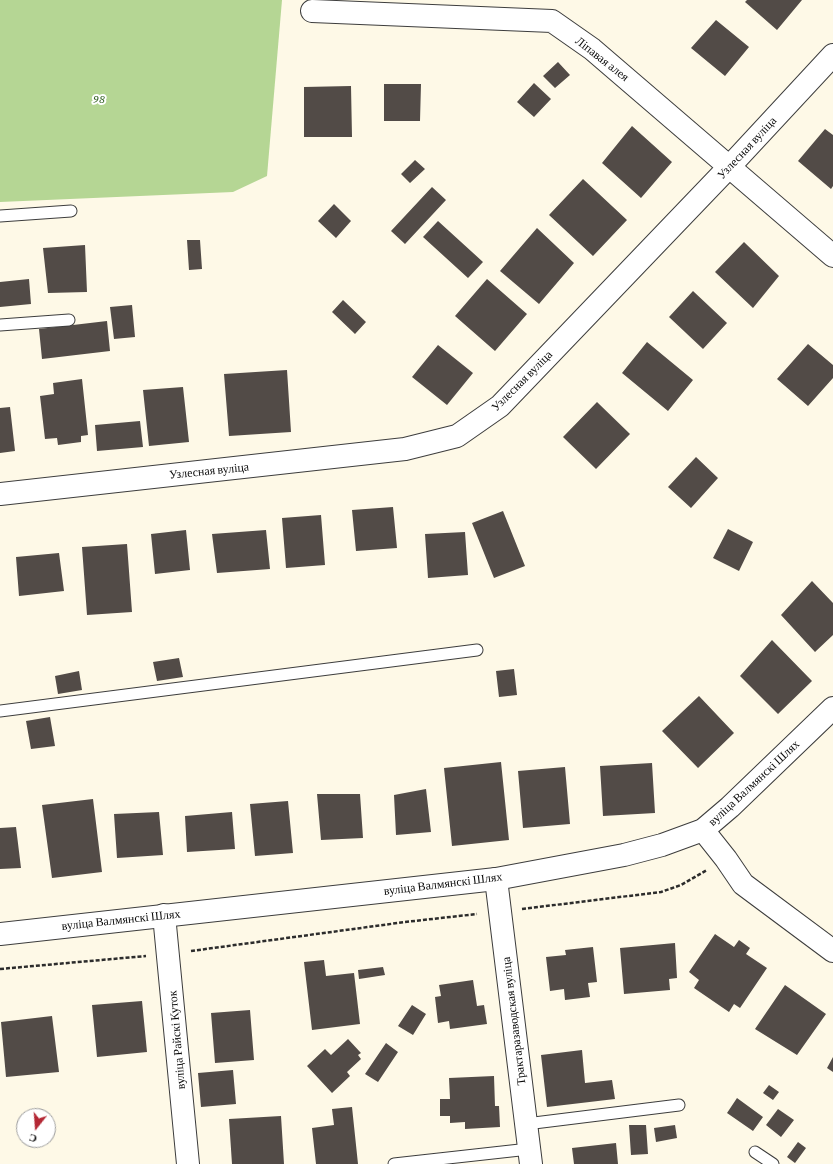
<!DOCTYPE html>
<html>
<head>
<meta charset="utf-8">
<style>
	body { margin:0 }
	#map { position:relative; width:833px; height:1164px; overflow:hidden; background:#fef9e7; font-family:"Crimson Pro",serif }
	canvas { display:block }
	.north { position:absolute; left:16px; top:1108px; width:40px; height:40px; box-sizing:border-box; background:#fff; border:1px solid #9d9d9d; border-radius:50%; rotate:197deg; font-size:11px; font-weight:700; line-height:16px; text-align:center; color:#0a0a0a }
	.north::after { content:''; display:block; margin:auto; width:14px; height:18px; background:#b42835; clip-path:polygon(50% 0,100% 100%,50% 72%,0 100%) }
</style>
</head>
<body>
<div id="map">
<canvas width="833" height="1164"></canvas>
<div class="north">С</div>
</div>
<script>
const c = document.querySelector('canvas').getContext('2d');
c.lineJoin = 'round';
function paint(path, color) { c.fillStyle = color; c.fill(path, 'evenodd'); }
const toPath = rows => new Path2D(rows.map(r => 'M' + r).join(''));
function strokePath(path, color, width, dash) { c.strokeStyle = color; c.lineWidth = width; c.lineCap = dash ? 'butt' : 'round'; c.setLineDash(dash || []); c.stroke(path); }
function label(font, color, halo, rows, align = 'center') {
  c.font = font + ' "Crimson Pro",serif'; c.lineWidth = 4; c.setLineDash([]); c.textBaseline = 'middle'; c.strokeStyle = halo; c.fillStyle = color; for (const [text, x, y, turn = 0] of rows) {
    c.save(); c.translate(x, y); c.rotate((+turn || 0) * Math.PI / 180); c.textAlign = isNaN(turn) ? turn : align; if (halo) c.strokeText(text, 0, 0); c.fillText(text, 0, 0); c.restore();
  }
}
paint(toPath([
	[0,0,282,0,267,176,233,192,0,202]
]), '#b5d694');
paint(toPath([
	[747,0,802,0,777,30,745,2],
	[716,20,749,47,725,76,691,48],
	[558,62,570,75,555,88,543,76],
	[534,83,551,99,534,117,517,102],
	[384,84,421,84,420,121,384,121],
	[351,86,352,137,304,137,304,87],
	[632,126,672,162,641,198,602,163],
	[825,129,833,135,833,186,831,189,798,161],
	[415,160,425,169,410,183,401,174],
	[583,179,627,220,593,256,549,215],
	[432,187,446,200,405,244,391,231],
	[334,204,351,221,336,238,318,221],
	[438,221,483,262,468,278,423,237],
	[537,228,574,263,539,304,500,271],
	[187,240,200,240,202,269,189,270],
	[744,242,779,276,753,308,715,272],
	[85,245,87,292,48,293,43,248],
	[29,279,31,304,0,307,0,282],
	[487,279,527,314,495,351,455,316],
	[693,291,727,323,703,349,669,317],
	[343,300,366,322,355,334,332,312],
	[132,305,135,337,114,339,110,307],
	[107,321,110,351,42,359,39,329],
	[647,342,693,380,668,411,622,373],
	[808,344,833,365,833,378,808,406,777,379],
	[438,345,473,373,447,405,412,377],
	[287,370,291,432,229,436,224,374],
	[82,379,88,435,81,436,81,442,58,445,57,438,45,439,40,396,54,394,53,383],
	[183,387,189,442,149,446,143,390],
	[597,402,630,434,596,469,563,437],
	[10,407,15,451,0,453,0,408],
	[140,421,143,447,97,451,95,425],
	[696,457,718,478,691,508,668,487],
	[393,507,397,548,356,551,352,510],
	[503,511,525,566,494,578,472,523],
	[321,515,325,565,286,568,282,518],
	[728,529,753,542,739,571,713,558],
	[186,530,190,570,155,574,151,534],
	[266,530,270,569,217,573,212,534],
	[465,532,468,575,428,578,425,534],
	[127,544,132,612,87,615,82,547],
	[59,553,64,591,19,596,16,557],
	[812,581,833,603,833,635,815,652,781,615],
	[772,640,812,681,778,714,740,676],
	[179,658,183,677,157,681,153,662],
	[514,669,517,695,499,697,496,671],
	[79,671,82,690,58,694,55,676],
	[699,696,734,733,698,768,662,731],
	[50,717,55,746,31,749,26,721],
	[501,762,509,840,452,846,444,768],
	[652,763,655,813,603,816,600,766],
	[565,767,570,824,523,828,518,771],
	[426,789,431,832,396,835,394,795],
	[317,794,360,794,363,838,321,840],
	[93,799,102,872,52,878,42,805],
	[288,801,293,853,255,856,250,804],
	[159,812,163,855,117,858,114,814],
	[232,812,235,849,187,852,185,816],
	[16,827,21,868,0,869,0,828],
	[715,934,734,947,739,940,750,948,746,954,767,968,740,1008,734,1004,729,1012,694,988,699,980,689,972],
	[675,943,677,978,669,979,670,990,624,994,620,948],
	[593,947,597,982,588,983,590,997,565,1000,564,989,550,991,546,957,566,955,565,950],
	[324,960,326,976,354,973,360,1024,312,1030,304,962],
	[383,967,385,975,359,979,358,970],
	[473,980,477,1006,484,1005,487,1024,450,1029,449,1021,438,1023,435,997,441,996,439,985],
	[785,985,826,1014,797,1055,755,1029],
	[142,1001,147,1052,97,1057,92,1005],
	[412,1005,426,1014,413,1035,398,1026],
	[250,1010,254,1060,215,1063,211,1013],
	[52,1016,59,1072,6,1077,1,1022],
	[348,1039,361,1053,358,1055,361,1059,347,1072,350,1076,332,1093,307,1066,325,1049,331,1055],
	[386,1043,398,1052,378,1082,365,1074],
	[582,1050,585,1083,612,1080,615,1099,547,1107,541,1055],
	[833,1057,833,1072,827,1068],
	[233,1070,236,1104,201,1107,198,1073],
	[494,1076,495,1106,499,1106,500,1127,465,1129,465,1122,450,1123,450,1116,440,1116,440,1099,450,1099,449,1078],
	[769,1085,779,1092,773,1100,763,1093],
	[737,1098,763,1117,753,1131,727,1113],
	[352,1107,358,1164,316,1164,312,1128,334,1125,332,1109],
	[778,1109,794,1120,781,1137,766,1125],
	[281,1116,284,1164,232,1164,229,1119],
	[629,1125,646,1125,648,1154,631,1155],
	[675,1125,677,1138,656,1142,654,1128],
	[798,1142,806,1148,795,1163,787,1157],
	[616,1143,618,1164,574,1164,572,1148]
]), '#524b47');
const service = toPath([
	[0,216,71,211],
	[0,325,69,320],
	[0,711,477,650],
	[526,1124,679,1105],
	[755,1152,773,1164],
	[394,1164,529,1149]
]);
const minor = toPath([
	[312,11,552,21,592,49,833,256],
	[0,494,405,449,457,436,500,406,730,166,833,55],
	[703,830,726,859,743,884,833,951],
	[496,879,531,1164],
	[164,915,188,1164]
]);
const tertiary = toPath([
	[0,934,496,879,624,855,662,845,703,830,730,807,833,708]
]);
strokePath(service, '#3d3d3d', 13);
strokePath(minor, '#3d3d3d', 24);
strokePath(tertiary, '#3d3d3d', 24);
strokePath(toPath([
	[522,909,661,892,681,885,707,870],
	[191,951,405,922,477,914],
	[0,969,146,956]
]), '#2c2c2c', 2.5, [4, 2]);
strokePath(service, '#fff', 11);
strokePath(minor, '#fff', 22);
strokePath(tertiary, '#fff', 22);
label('12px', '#0a0a0a', '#fff', [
	["Ліпавая алея",602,59,38],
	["Узлесная вуліца",747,148,-47],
	["Узлесная вуліца",522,381,-45],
	["Узлесная вуліца",209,471,-6],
	["вуліца Валмянскі Шлях",754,783,-43],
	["вуліца Валмянскі Шлях",443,884,-7],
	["вуліца Валмянскі Шлях",121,920,-6],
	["Трактаразаводская вуліца",514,1021,-97],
	["вуліца Райскі Куток",177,1040,-95]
]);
label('italic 12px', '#2e5e1e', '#fff', [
	["98",99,99]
]);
</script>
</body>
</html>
